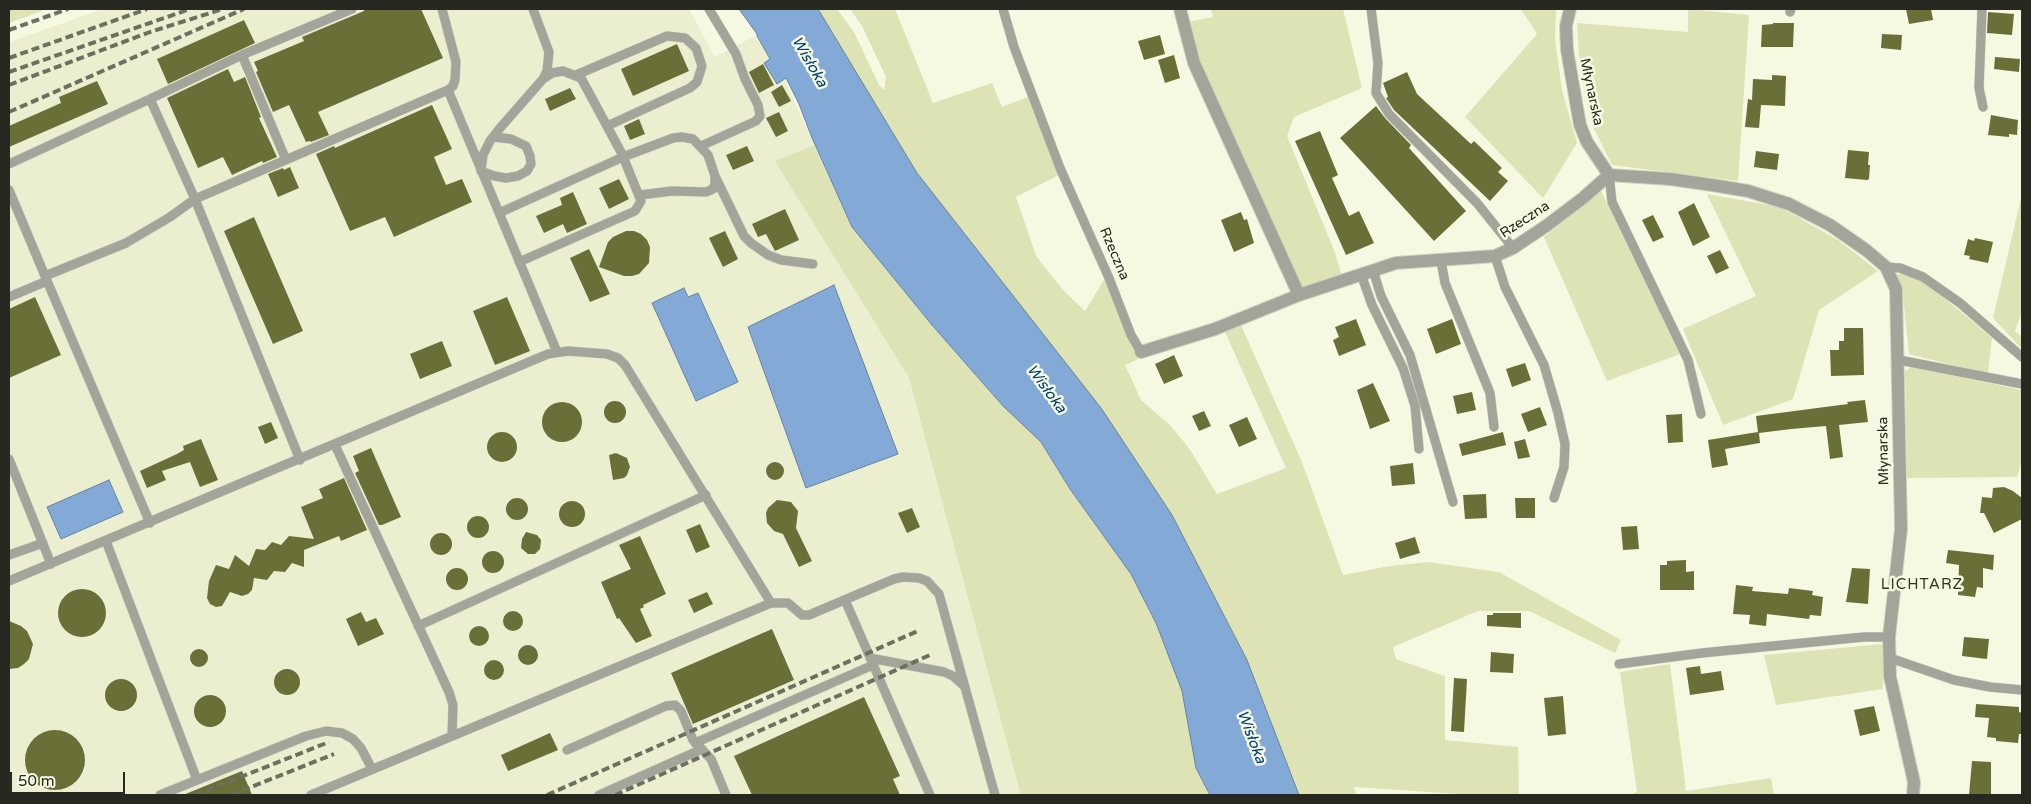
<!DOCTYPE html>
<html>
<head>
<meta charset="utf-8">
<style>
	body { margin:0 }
	#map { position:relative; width:2031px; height:804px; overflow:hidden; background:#f6f9e2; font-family:"Varela Round",sans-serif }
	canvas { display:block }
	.frame { position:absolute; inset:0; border:10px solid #27281f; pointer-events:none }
	.scale { position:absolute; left:10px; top:772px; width:115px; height:22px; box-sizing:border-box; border:2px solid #27281f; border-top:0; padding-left:6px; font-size:15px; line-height:18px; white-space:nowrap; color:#27281f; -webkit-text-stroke:4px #f6f9e2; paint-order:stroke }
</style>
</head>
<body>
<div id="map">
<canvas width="2031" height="804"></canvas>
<div class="frame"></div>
<div class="scale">50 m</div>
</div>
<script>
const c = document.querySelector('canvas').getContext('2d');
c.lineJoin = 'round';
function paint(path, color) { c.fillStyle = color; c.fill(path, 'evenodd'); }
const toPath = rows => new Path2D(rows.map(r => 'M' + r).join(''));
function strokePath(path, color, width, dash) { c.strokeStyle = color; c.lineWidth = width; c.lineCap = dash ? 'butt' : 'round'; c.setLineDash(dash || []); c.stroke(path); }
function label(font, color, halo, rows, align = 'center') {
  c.font = font + ' "Varela Round",sans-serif'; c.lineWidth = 5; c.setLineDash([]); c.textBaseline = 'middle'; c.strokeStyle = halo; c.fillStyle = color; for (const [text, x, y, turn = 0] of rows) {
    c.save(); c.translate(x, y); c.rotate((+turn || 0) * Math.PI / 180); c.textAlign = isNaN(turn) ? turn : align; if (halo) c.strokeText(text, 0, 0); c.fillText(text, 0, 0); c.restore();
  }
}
paint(toPath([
	[103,9,689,9,715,57,755,36,785,80,814,145,776,161,909,378,984,649,1022,795,9,795,9,42]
]), '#ebefd0');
paint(toPath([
	[9,9,47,9,9,23],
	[818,9,837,9,854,32,879,85,884,90,886,77,862,26,850,9,895,9,933,103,992,83,1002,107,1028,97,1059,175,1016,197,1036,256,1063,290,1085,311,1105,278,1138,359,1125,365,1141,400,1170,425,1189,448,1217,494,1286,468,1225,332,1241,325,1302,462,1343,575,1390,566,1428,562,1499,572,1621,640,1615,653,1529,611,1478,611,1393,647,1396,659,1445,676,1445,740,1518,747,1519,795,1475,795,1354,787,1356,795,1299,795,1247,660,1172,515,917,173],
	[1211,9,1343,9,1362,88,1294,117,1287,136,1334,250,1342,276,1306,288,1298,283,1199,63,1187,22,1213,17],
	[1521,9,1556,9,1555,39,1562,90,1577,143,1543,198,1465,117,1537,34],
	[1688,9,1749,15,1738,181,1612,165,1592,125,1580,70,1577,23,1688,32],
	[814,145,852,227,932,325,1003,406,1041,442,1070,489,1131,574,1156,623,1182,691,1196,768,1210,795,1021,795,909,378,775,161],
	[1601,191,1680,354,1607,381,1544,237],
	[1707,194,1780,207,1838,240,1878,271,1819,310,1793,399,1723,425,1683,329,1756,296],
	[2022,194,2022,312,2015,331,2022,337,2022,349,1993,318],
	[1897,274,1906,274,1929,285,1992,338,1988,374,1909,354,1902,286],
	[1911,367,2022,390,2022,460,2017,477,1907,478,1905,371],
	[1883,644,1883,689,1776,705,1764,655],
	[1670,664,1686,791,1771,778,1774,795,1630,795,1637,792,1620,672]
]), '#dde3b4');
const water = toPath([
	[739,9,818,9,917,173,1101,408,1172,515,1247,660,1299,795,1210,795,1196,768,1182,691,1156,623,1131,574,1070,489,1041,442,1003,406,932,325,852,227,812,138,799,104,786,78,777,84,764,63,770,59,757,36,757,34,739,9],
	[834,285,898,454,806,488,748,327,834,285],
	[684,288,688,297,698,293,738,382,696,401,652,303,684,288],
	[109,480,123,512,61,539,47,507,109,480]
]);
paint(water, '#83aad6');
strokePath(water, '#67839f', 1);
paint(toPath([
	[364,9,421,9,443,58,318,112,329,135,311,142,310,141,306,142,289,105,273,112,256,72,258,71,254,62,304,41,302,37,364,11],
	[1906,9,1931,9,1933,20,1909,24],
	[1988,12,2014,14,2012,35,1987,33],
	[244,20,255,43,168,84,157,59],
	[1773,23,1794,23,1793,47,1761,47,1762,25,1773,24],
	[1882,34,1902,35,1901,50,1881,48],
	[1160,35,1165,54,1144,60,1138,41],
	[677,44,689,71,633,96,621,69],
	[1174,55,1180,78,1165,83,1158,60],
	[1995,57,2020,59,2019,72,1994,69],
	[763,64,774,85,759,93,749,72],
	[228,69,234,82,245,77,261,117,259,118,277,157,263,163,262,161,232,175,223,157,198,168,167,98],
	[1407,72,1417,94,1471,144,1474,141,1502,168,1498,172,1508,181,1490,201,1394,110,1386,98,1388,97,1383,83],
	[1772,75,1786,76,1785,106,1761,105,1759,128,1745,127,1748,99,1752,100,1753,79,1772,80],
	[97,81,108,104,9,147,9,126,61,103,59,97],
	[782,85,791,101,779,107,771,92],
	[570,88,576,99,550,111,545,99],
	[432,105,452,149,434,157,446,185,462,179,472,202,394,237,385,217,350,231,316,154,334,146,335,148],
	[1376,106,1385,118,1411,145,1409,148,1466,211,1434,241,1340,138],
	[779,112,788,131,776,137,766,118],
	[1991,115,2018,120,2017,135,2009,134,2009,137,1988,135],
	[639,119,645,134,630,140,624,126],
	[1320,131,1338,175,1332,178,1349,216,1359,211,1374,243,1346,255,1295,141],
	[747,146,754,161,733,170,726,155],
	[1848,150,1869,152,1868,165,1870,165,1869,179,1867,180,1845,178],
	[1756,151,1779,154,1777,170,1754,167],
	[290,167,299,188,278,197,268,174,283,168,284,170],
	[619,179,629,199,609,209,599,188],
	[573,192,587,224,567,233,563,224,544,233,536,216,562,205,560,198],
	[1694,203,1710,237,1693,246,1678,212],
	[785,209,799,240,775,251,766,234,758,237,752,224],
	[1241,212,1244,220,1247,219,1254,243,1234,252,1221,220],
	[1653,215,1664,237,1653,242,1642,220],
	[254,217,303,331,273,344,224,231],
	[626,231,634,231,641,234,647,240,650,247,649,263,639,274,632,276,624,276,599,267,608,242,613,237],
	[725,231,738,259,723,267,709,238],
	[1975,238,1993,242,1988,263,1969,259,1970,256,1964,255,1968,239,1974,241],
	[589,249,610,294,590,302,570,258],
	[1720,250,1729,268,1716,274,1707,256],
	[35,297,61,355,9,378,9,309],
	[507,297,530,351,495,365,473,311],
	[1356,319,1366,345,1339,356,1333,340,1339,337,1335,327],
	[1452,319,1461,344,1436,354,1427,329],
	[1844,328,1863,328,1864,375,1831,376,1830,350,1839,350,1839,341,1844,341],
	[442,341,452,366,420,379,410,354],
	[1174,355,1183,376,1164,384,1155,364],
	[1525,363,1531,380,1512,387,1506,369],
	[1373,383,1390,421,1370,429,1357,390],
	[1472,392,1476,410,1457,414,1453,396],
	[1865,400,1868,422,1839,425,1843,457,1830,459,1826,426,1791,429,1759,433,1760,443,1725,449,1728,465,1712,468,1708,440,1758,432,1756,416,1848,404,1847,402],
	'604 412a11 11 0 1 1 22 0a11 11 0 1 1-22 0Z',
	'542 422a20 20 0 1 1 40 0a20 20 0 1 1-40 0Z',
	[1540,407,1547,425,1528,432,1521,414],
	[1204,411,1211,426,1199,431,1192,416],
	[1682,414,1683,442,1668,443,1666,415],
	[1247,417,1257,439,1239,447,1229,425],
	[271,422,278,438,265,444,258,427],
	[1503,432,1506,445,1462,456,1459,444],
	'487 447a15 15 0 1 1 30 0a15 15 0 1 1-30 0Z',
	[201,439,218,480,200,487,190,462,162,471,166,480,147,488,140,471,177,454,184,450,183,446],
	[1525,439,1530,457,1518,459,1514,442],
	[371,448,401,517,382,525,379,525,355,473,359,471,353,456],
	[616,453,627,458,630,467,627,475,624,478,613,480,609,455],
	'766 471a9 9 0 1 1 18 0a9 9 0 1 1-18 0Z',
	[1413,463,1415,484,1392,486,1390,466],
	[344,478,367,530,341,541,339,536,304,550,304,567,292,563,285,572,274,571,267,580,254,578,252,590,248,594,242,596,230,592,222,606,216,607,210,604,207,598,209,581,216,565,229,569,235,555,249,566,256,549,265,550,272,542,281,545,289,536,314,539,301,507,323,498,319,489],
	[2004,487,2013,491,2022,498,2022,519,1994,533,1984,513,1980,513,1982,497,1992,498,1993,488],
	[1486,494,1487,518,1465,519,1463,495],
	[1515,498,1535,498,1535,518,1516,518],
	'506 509a11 11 0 1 1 22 0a11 11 0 1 1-22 0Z',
	[777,500,791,502,798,511,796,528,812,561,799,567,783,534,774,531,767,523,766,513,768,508],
	'559 514a13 13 0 1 1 26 0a13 13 0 1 1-26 0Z',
	[912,508,920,527,907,533,898,513],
	'467 527a11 11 0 1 1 22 0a11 11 0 1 1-22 0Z',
	[700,524,710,547,696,553,686,530],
	[1637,526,1639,549,1623,550,1621,527],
	[526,532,537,535,541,540,540,549,535,554,528,554,521,548,522,539],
	'430 544a11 11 0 1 1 22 0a11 11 0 1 1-22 0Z',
	[640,536,666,594,643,605,644,607,640,609,652,636,636,643,619,618,617,619,601,582,631,569,619,545],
	[1415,537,1420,553,1400,559,1395,543],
	[1948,550,1994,555,1993,570,1983,568,1983,588,1977,587,1975,597,1958,595,1959,565,1946,563],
	'482 562a11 11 0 1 1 22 0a11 11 0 1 1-22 0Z',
	[1686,560,1686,572,1694,571,1694,590,1660,590,1660,565,1667,565,1667,561],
	[1852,568,1870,569,1868,604,1846,602],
	'446 579a11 11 0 1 1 22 0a11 11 0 1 1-22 0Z',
	[1736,585,1753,587,1752,591,1788,594,1789,588,1813,591,1812,595,1823,597,1821,616,1810,615,1809,619,1767,614,1766,626,1749,624,1750,615,1733,614],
	'58 613a24 24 0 1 1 48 0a24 24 0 1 1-48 0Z',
	[707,592,713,604,694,613,688,600],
	'503 621a10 10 0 1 1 20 0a10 10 0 1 1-20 0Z',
	[361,612,366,622,376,618,384,634,358,646,346,619],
	[1493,613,1521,613,1521,628,1487,626,1487,615,1493,615],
	[9,621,21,626,27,631,33,644,29,659,24,664,18,668,9,669],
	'469 636a10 10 0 1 1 20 0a10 10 0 1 1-20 0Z',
	[772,629,794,680,693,724,671,673],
	[1964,637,1989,639,1987,659,1962,656],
	'518 655a10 10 0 1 1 20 0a10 10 0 1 1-20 0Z',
	'190 658a9 9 0 1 1 18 0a9 9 0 1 1-18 0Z',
	[1491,652,1514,654,1513,673,1490,672],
	'484 670a10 10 0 1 1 20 0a10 10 0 1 1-20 0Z',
	[1700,666,1701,674,1721,671,1724,690,1690,695,1686,668],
	'274 682a13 13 0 1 1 26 0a13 13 0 1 1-26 0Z',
	[1454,678,1467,679,1464,732,1451,731],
	'105 695a16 16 0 1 1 32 0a16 16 0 1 1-32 0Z',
	'194 711a16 16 0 1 1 32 0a16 16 0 1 1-32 0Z',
	[1563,696,1566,734,1548,736,1544,698],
	[864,697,900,776,893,779,900,795,752,795,734,756],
	[1976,704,2019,707,2019,712,2022,713,2022,734,2019,734,2018,743,1996,741,1996,738,1987,737,1989,718,1975,717],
	[1874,706,1880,731,1860,736,1854,710],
	'25 760a30 30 0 1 1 60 0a30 30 0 1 1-60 0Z',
	[550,733,558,750,508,771,501,755],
	[1972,761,1991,762,1991,795,1969,795],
	[242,771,252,795,183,795]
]), '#6a6f38');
const service = toPath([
	[442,9,456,62,455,80,453,86,448,90],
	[1003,9,1014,47,1060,168,1109,278,1131,335,1141,352],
	[1371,9,1378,63,1376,93,1389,114,1477,203,1513,248],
	[1982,9,1979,88,1983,107],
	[1790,12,1791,9],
	[242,55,286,160],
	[576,75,667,36,685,38,696,48,702,66,697,82,690,88,607,126],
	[150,99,242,55,352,9],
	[493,137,511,139,526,146,530,156,531,164,527,171,518,176,506,178,494,176,481,171,483,155,490,141,500,128,543,79,547,71,549,52,533,9],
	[701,146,756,121,760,116,758,105,745,79,736,54,709,9],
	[9,164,150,99,195,199,300,460],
	[1609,175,1612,202,1688,360,1701,414],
	[715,176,744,236,751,243,768,255,781,260,813,264],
	[9,190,45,276,126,243,170,217,195,199,448,90,557,352],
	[499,213,623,157,673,138,682,137,693,139,708,155,715,176,715,184,713,189,706,192,672,191,640,195],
	[1495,256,1505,287,1544,365,1558,413,1565,444,1564,467,1554,498],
	[1441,261,1445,283,1490,393,1494,427],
	[519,262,635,211,641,201,622,154,581,78,563,71,552,73,543,79],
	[1886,267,1900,268,1923,277,1960,303,2022,357],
	[1373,270,1381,296,1410,355,1453,502],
	[1361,274,1372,305,1403,368,1415,406,1419,449],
	[45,276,150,523],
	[9,297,47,281],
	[1899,360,2022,384],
	[335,445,449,692,453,705,452,736],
	[9,459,51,564],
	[106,541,197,780],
	[9,555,43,543],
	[9,581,548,354,568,351,607,354,618,358,625,365,771,603],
	[845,600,930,795],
	[418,626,706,495],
	[870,658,944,672,953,676,964,686],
	[1890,658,1954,680,1990,687,2022,690],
	[1619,664,1702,653,1864,637,1889,637],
	[695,743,873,665],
	[567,750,666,706,675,705,681,711,693,740,711,759,726,795],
	[160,795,306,736,326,731,342,733,353,739,361,748,372,769],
	[311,795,771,603,788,603,802,615,809,615,894,579,903,577,919,578,927,581,939,594,995,795],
	[599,795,702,749]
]);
const minor = toPath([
	[1180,9,1194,63,1299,295],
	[1570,9,1566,26,1567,50,1580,125,1587,142,1609,175,1670,179,1712,185,1748,191,1789,204,1830,225,1866,250,1886,267,1896,289,1901,529,1889,637,1890,677,1914,782,1913,795],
	[1141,352,1215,329,1299,295,1396,263,1495,256,1513,248,1546,226,1583,198,1609,175]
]);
strokePath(service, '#d1d3bf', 10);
strokePath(minor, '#d1d3bf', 14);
strokePath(service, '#a3a49a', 9);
strokePath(minor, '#a3a49a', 12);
strokePath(toPath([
	[9,30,68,9],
	[9,58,147,9],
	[9,72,190,9],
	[9,85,150,32,223,9],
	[9,112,244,9],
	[195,795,329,742],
	[231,795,334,754],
	[547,795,920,630],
	[615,795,930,655]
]), '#6d6f61', 4, [8, 4]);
label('14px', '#27281f', '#f6f9e2', [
	["Młynarska",1591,92,78],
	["Rzeczna",1525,220,-33],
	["Rzeczna",1114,254,67],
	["Młynarska",1884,451,-91]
]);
label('italic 15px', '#003e73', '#f6f9e2', [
	["Wisłoka",809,62,60],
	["Wisłoka",1046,389,54],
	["Wisłoka",1251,737,69]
]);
c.letterSpacing = '1px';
label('15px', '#313320', '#f6f9e2', [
	["LICHTARZ",1922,585]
]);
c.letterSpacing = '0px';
</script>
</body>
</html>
